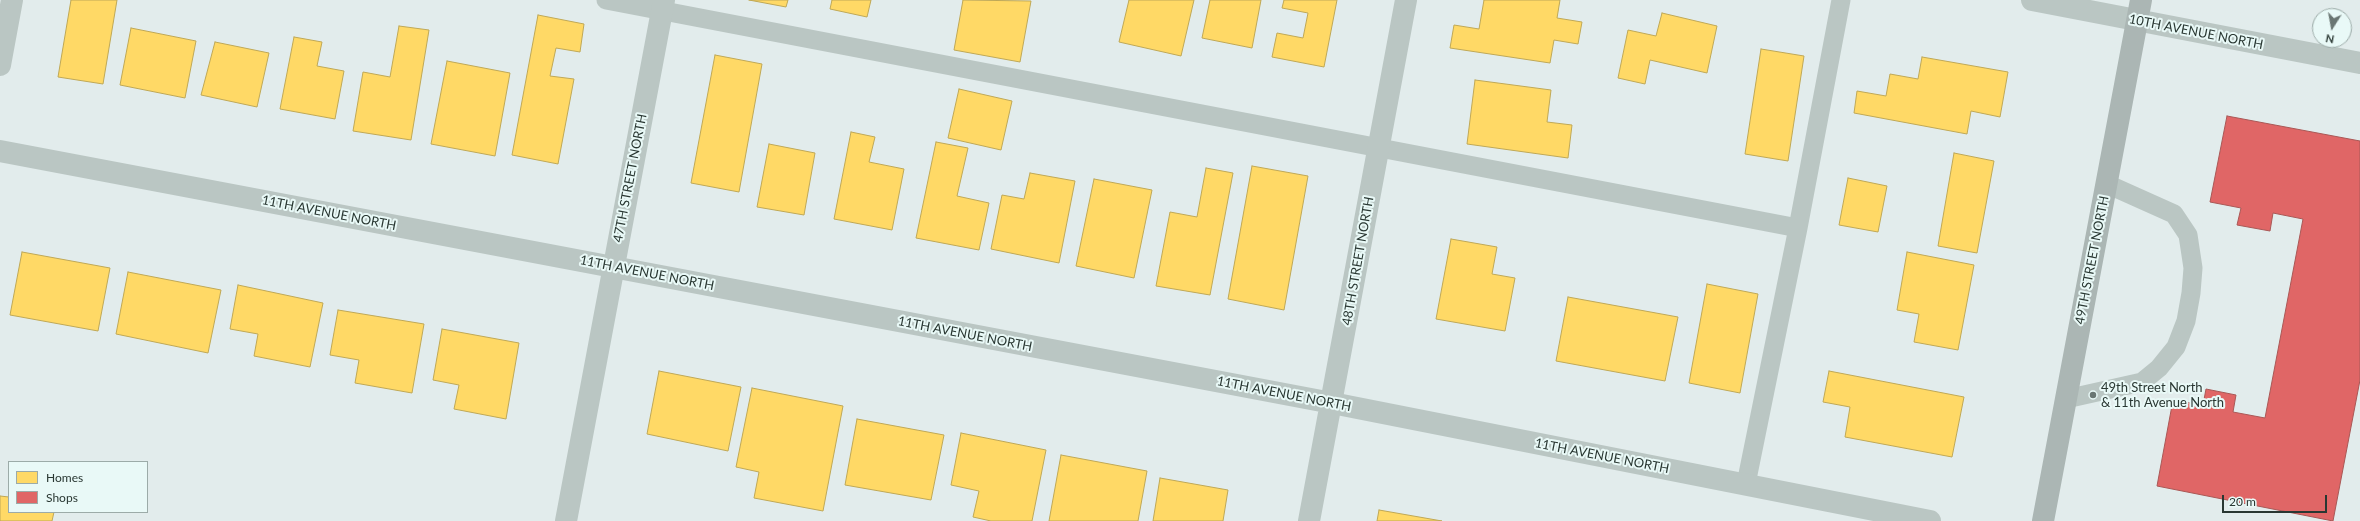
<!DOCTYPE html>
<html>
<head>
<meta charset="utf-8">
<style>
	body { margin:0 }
	#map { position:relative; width:2360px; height:521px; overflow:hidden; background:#e2ecec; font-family:Lato,sans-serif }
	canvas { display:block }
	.legend { position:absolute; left:8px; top:461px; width:140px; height:52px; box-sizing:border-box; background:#e9f9f7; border:1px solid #9caba8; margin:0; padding:5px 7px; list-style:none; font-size:12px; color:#293732 }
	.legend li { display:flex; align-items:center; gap:8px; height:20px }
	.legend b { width:20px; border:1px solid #9caba8 }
	.north { position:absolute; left:2312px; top:8px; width:40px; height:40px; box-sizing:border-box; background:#e9f9f7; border:1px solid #9caba8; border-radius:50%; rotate:191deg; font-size:11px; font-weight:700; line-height:16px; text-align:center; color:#293732 }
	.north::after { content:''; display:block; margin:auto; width:14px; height:18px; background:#6a7673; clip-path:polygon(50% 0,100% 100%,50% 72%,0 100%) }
	.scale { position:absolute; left:2222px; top:495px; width:105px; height:18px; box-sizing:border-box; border:2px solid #293732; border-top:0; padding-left:5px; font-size:12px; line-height:14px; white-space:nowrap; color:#293732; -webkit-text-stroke:3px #e9f9f7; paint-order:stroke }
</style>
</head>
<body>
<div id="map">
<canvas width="2360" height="521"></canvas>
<ul class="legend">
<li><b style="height:11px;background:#ffd966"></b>Homes</li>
<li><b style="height:11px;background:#e06666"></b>Shops</li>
</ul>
<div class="north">N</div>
<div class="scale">20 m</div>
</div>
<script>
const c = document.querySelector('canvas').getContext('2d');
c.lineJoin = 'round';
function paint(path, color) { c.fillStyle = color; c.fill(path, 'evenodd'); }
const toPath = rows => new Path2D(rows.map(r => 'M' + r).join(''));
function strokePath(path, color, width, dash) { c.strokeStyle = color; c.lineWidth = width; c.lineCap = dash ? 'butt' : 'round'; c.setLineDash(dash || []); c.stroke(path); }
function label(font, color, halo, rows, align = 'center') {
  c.font = font + ' Lato,sans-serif'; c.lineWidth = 4; c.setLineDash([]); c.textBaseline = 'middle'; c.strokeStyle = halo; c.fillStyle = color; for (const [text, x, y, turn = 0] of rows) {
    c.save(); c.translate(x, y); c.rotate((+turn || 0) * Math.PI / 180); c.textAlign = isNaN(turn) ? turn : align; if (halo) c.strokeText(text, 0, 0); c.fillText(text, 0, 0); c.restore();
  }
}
const homes = toPath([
	[71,0,117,0,103,84,58,77,71,0],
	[749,0,788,0,786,7,749,0],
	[832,0,871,0,867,17,830,9,832,0],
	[963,0,1031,1,1020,62,954,50,963,0],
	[1129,0,1194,0,1181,56,1119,42,1129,0],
	[1210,0,1261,0,1252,48,1202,38,1210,0],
	[1284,0,1337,0,1324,67,1272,57,1277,33,1303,38,1308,13,1282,8,1284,0],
	[1484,0,1560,0,1557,18,1582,22,1578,44,1554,40,1550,63,1450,48,1454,25,1479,29,1484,0],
	[1662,13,1717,26,1707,73,1650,60,1645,84,1618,78,1628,30,1656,36,1662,13],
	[538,15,584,24,580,52,556,48,550,76,574,79,558,164,512,155,538,15],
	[399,26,429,30,411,140,353,131,363,72,390,77,399,26],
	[131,28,196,41,185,98,120,85,131,28],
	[294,37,322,42,317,66,344,71,335,119,280,109,294,37],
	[215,42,269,53,257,107,201,95,215,42],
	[1761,49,1804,56,1788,161,1745,154,1761,49],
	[715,55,762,64,739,192,691,183,715,55],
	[1922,57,2008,72,2000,117,1971,111,1967,134,1854,113,1857,91,1886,96,1890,74,1918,79,1922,57],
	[447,61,510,73,495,156,431,144,447,61],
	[1475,80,1551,90,1547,122,1572,125,1568,158,1467,144,1475,80],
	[959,89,1012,101,1001,150,948,138,959,89],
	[851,132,875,137,869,162,904,169,892,230,834,219,851,132],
	[936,142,968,148,957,196,989,203,979,250,916,238,936,142],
	[769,144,815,153,804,215,757,207,769,144],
	[1954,153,1994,161,1977,253,1938,246,1954,153],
	[1252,166,1308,176,1284,310,1228,299,1252,166],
	[1206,168,1233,173,1210,295,1156,286,1170,212,1197,217,1206,168],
	[1030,173,1075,181,1059,263,991,249,1002,195,1024,199,1030,173],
	[1848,178,1887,186,1878,232,1839,225,1848,178],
	[1094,179,1152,190,1134,278,1076,266,1094,179],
	[1451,239,1497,247,1492,274,1515,278,1505,331,1436,319,1451,239],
	[22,252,110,268,98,331,10,315,22,252],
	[1907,252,1974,265,1958,350,1914,342,1919,314,1897,310,1907,252],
	[128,272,221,290,208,353,116,334,128,272],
	[1707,284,1758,294,1740,393,1689,383,1707,284],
	[238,285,323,303,310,367,254,356,258,334,230,329,238,285],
	[1568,297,1678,317,1665,381,1556,361,1568,297],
	[338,310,424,324,412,393,355,383,359,360,330,355,338,310],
	[442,329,519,343,506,419,454,409,459,385,433,380,442,329],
	[659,371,741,387,728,451,647,434,659,371],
	[1829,371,1964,397,1952,457,1845,437,1850,407,1823,402,1829,371],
	[752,388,843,406,823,511,754,498,759,472,736,467,752,388],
	[857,419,944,435,931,500,845,485,857,419],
	[961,433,1046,450,1032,521,991,521,973,517,979,491,951,485,961,433],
	[1061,455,1147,471,1138,521,1049,521,1061,455],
	[1160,478,1228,490,1223,521,1153,521,1160,478],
	[0,496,9,497,9,512,54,512,52,521,0,521,0,496],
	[1379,510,1442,521,1377,521,1379,510]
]);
paint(homes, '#ffd966');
strokePath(homes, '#bfa856', 1);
const shops = toPath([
	[2227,116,2360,141,2360,380,2333,521,2157,486,2173,400,2203,405,2206,389,2236,395,2233,412,2265,418,2303,219,2273,213,2270,231,2237,225,2241,208,2210,202,2227,116]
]);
paint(shops, '#e06666');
strokePath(shops, '#a95856', 1);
strokePath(toPath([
	[606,0,1798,228],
	[2066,399,2142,382,2159,368,2176,347,2186,321,2191,293,2193,268,2188,235,2174,214,2107,184],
	[1746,484,1798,228,1841,0]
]), '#bac6c3', 19);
strokePath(toPath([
	[2032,0,2360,63],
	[0,65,12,0],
	[0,151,1332,403,1930,521],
	[566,521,664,0],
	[1309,521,1406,0]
]), '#bac6c3', 22);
strokePath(toPath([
	[2043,521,2141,0]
]), '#abb6b4', 22);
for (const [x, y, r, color] of [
	[2093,395,4,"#6a7673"]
]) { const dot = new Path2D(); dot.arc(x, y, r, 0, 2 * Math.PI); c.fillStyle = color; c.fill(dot); strokePath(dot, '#e9f9f7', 1.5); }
label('13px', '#293732', '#e9f9f7', [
	["10TH AVENUE NORTH",2196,32,11],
	["47TH STREET NORTH",630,178,-79],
	["11TH AVENUE NORTH",329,213,11],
	["49TH STREET NORTH",2092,260,-79],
	["48TH STREET NORTH",1358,261,-80],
	["11TH AVENUE NORTH",647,273,11],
	["11TH AVENUE NORTH",965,334,11],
	["11TH AVENUE NORTH",1284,394,11],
	["11TH AVENUE NORTH",1602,456,11]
]);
label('13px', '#293732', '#e9f9f7', [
	["49th Street North",2101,388],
	["& 11th Avenue North",2101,403]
], 'left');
</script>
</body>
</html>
